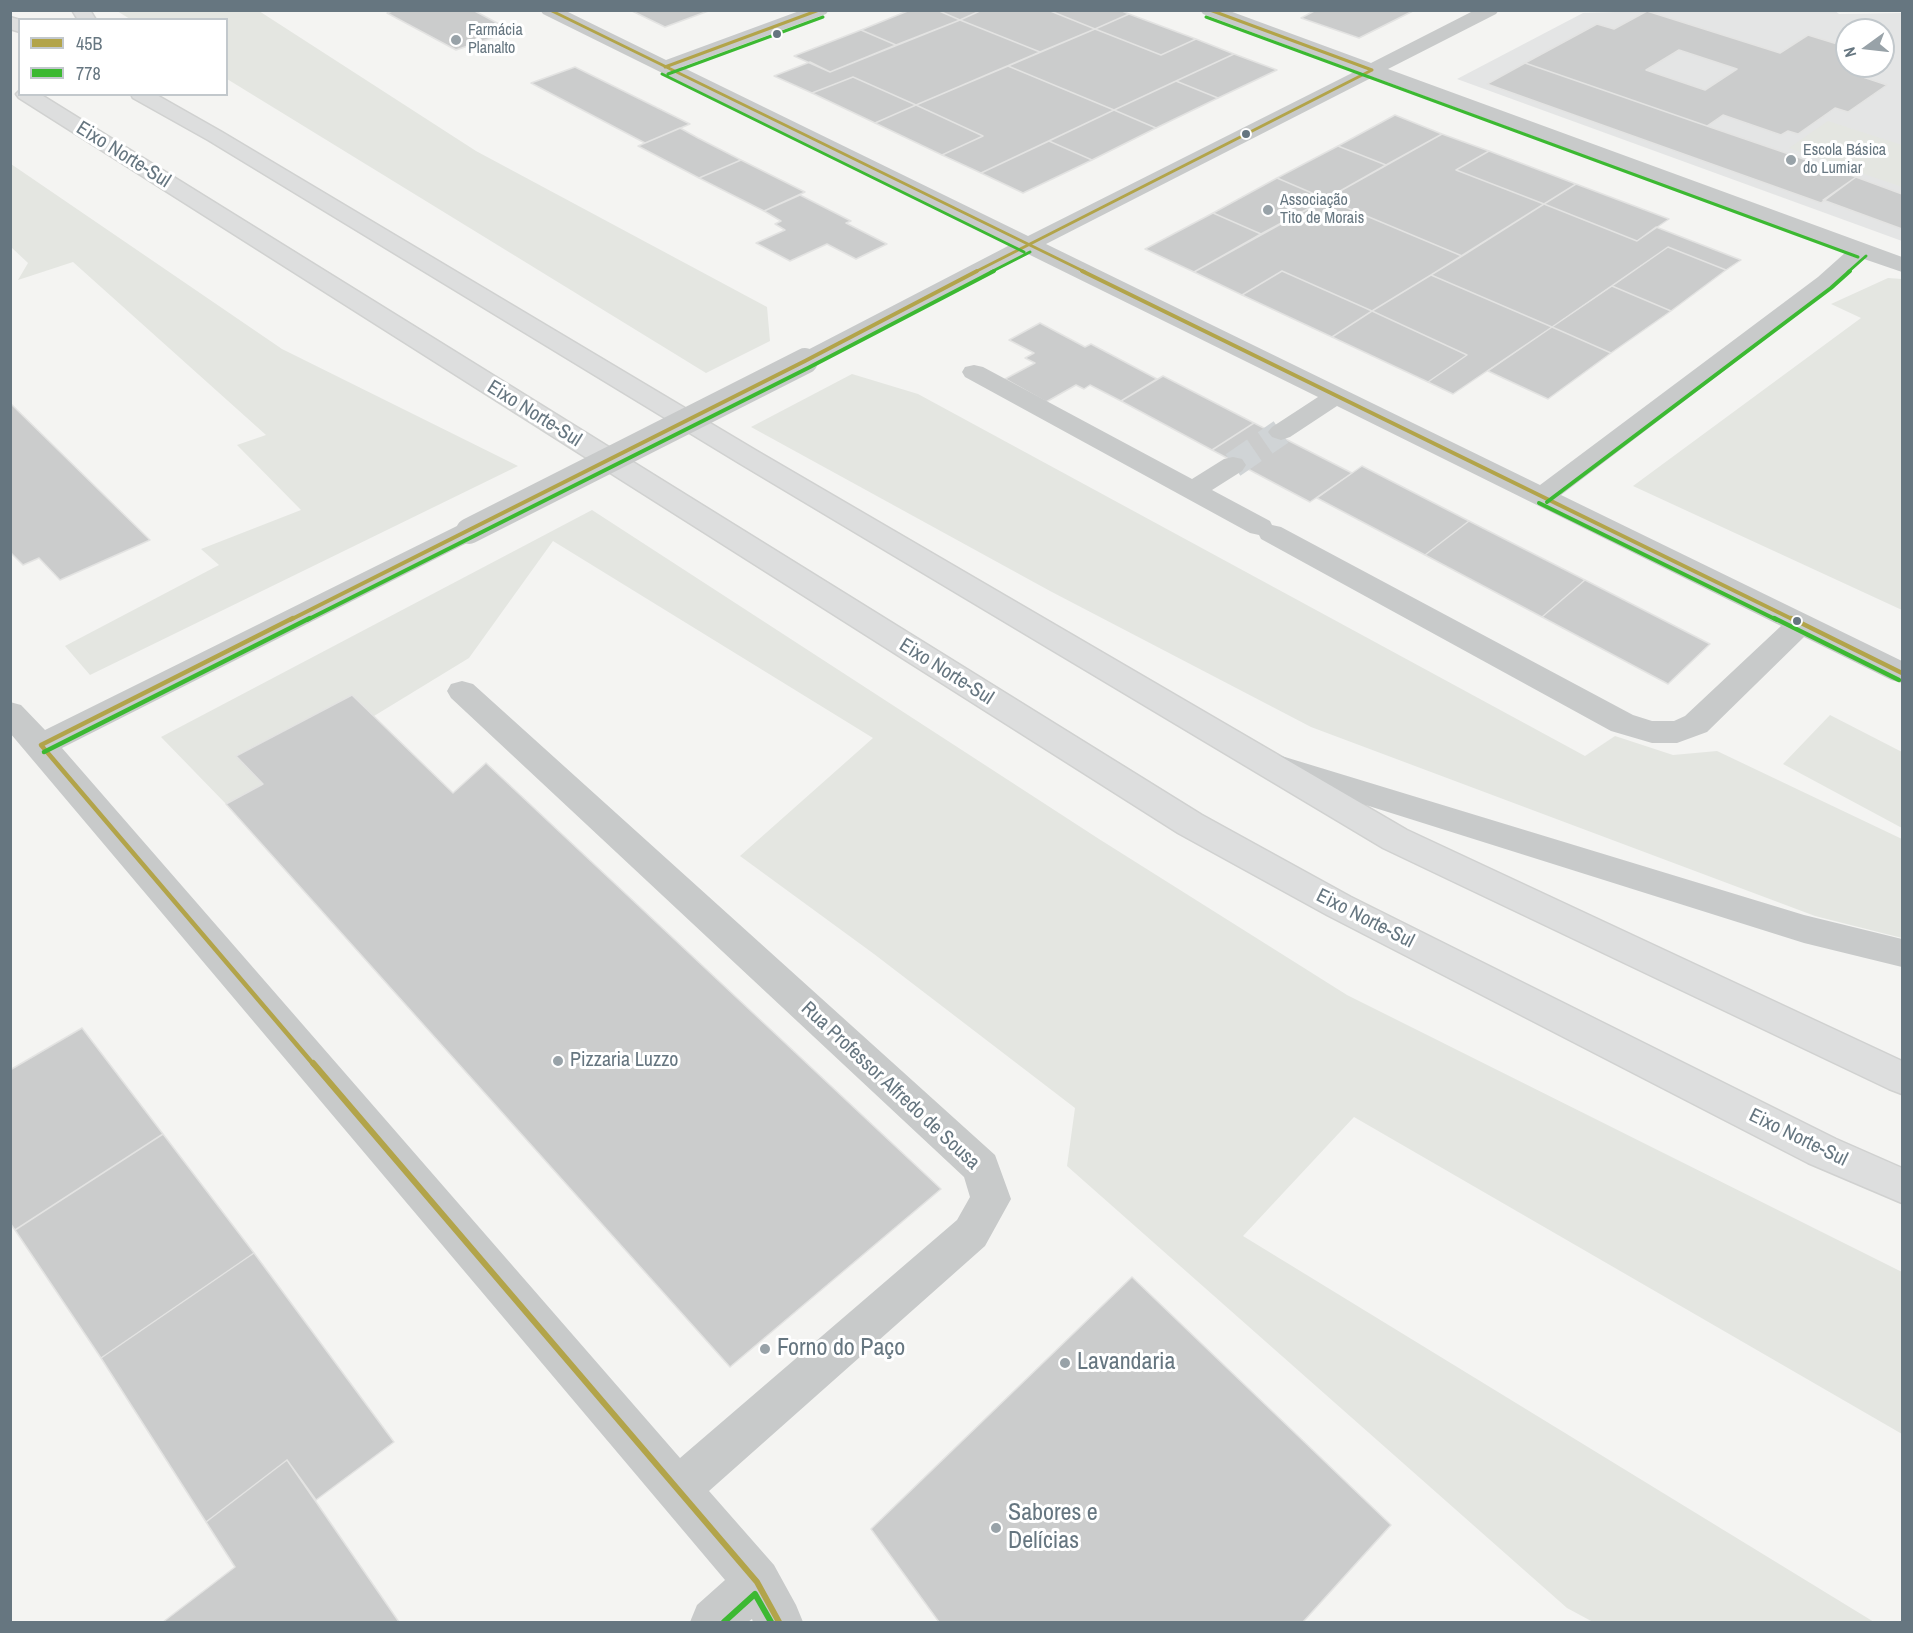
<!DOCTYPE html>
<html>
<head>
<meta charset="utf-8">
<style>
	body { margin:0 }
	#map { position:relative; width:1913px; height:1633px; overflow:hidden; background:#f4f4f2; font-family:"Archivo Narrow",sans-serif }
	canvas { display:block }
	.frame { position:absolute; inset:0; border:12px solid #667680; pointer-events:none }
	.legend { position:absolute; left:18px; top:18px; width:210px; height:78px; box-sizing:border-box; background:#fff; border:2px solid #c2c8cc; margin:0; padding:8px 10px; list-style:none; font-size:18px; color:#667680 }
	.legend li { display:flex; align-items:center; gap:12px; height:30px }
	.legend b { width:30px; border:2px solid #c2c8cc }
	.north { position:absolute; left:1835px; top:18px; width:60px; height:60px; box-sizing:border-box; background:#fff; border:2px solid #c2c8cc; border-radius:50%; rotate:255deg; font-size:16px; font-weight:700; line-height:24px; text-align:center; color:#667680 }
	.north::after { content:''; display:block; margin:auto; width:21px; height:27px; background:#98a2a8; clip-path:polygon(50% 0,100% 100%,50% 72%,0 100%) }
</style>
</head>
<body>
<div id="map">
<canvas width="1913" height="1633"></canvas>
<div class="frame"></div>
<ul class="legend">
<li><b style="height:8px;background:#b2a44a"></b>45B</li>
<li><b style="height:8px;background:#3cb932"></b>778</li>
</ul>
<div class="north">N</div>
</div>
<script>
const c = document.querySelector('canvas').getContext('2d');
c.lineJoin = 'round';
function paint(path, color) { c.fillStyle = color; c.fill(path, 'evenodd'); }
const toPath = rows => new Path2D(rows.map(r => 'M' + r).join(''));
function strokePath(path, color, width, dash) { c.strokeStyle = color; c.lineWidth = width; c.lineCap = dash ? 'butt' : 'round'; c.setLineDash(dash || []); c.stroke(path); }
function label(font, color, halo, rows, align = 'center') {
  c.font = font + ' "Archivo Narrow",sans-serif'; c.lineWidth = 6; c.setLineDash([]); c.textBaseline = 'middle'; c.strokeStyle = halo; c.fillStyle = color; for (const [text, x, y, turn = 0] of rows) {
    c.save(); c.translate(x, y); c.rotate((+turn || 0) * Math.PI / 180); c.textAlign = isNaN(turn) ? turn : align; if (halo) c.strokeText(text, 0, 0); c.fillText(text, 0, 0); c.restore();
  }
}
paint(toPath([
	[1681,10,1834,10,1839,14,1902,13,1902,241,1457,79,1583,13],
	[1847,30,1883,30,1883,66,1847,66]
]), '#e4e5e5');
paint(toPath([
	[117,11,259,11,476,151,767,307,770,341,706,373,227,79,226,20,130,19],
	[1828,121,1902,145,1902,187,1789,148],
	[11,164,282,349,518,466,90,675,65,646,219,565,201,549,301,510,237,445,266,435,73,262,18,280,28,263,11,247],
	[1888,278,1902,279,1902,610,1633,486,1861,318,1831,304],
	[852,374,918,394,1585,756,1615,736,1673,755,1717,751,1902,839,1902,938,1815,916,1311,727,1050,591,751,427],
	[592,510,1099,839,1347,995,1902,1272,1902,1434,1354,1117,1243,1236,1874,1622,1593,1622,1567,1608,1067,1166,1075,1108,874,954,740,856,873,738,553,541,469,658,374,716,352,695,237,755,263,784,226,804,161,737],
	[1830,715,1902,752,1902,828,1783,764]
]), '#e4e6e1');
const building = toPath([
	[395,10,473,10,512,31,456,50,387,13,395,10],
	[630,10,711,10,665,27,630,10],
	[910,10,937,10,960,20,896,45,861,30,910,10],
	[937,10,982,10,960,20,937,10],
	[982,10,1048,10,1095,29,1040,52,960,20,982,10],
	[1048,10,1120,10,1129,14,1095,29,1048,10],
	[1316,10,1415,10,1359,38,1301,18,1316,10],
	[1647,11,1780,53,1808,35,1847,47,1847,66,1870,66,1857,75,1887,85,1848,112,1835,108,1798,134,1788,131,1781,135,1723,115,1707,126,1525,63,1597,24,1614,29,1647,11],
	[1679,50,1737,69,1705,90,1646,70,1679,50],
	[1129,14,1196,39,1161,55,1095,29,1129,14],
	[960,20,1040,52,916,105,853,77,812,93,774,76,810,62,830,72,960,20],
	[1095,29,1161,55,1196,39,1234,54,1114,110,1008,66,1095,29],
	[861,30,896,45,830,72,794,56,861,30],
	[1234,54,1277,70,1218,98,1176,81,1234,54],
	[1525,63,1707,126,1856,177,1821,203,1487,84,1525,63],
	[1008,66,1114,110,981,173,942,155,983,136,916,105,1008,66],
	[575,67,690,124,645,143,531,83,575,67],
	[853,77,916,105,875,123,812,93,853,77],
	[1176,81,1218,98,1156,128,1114,110,1176,81],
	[916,105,983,136,942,155,875,123,916,105],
	[1114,110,1156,128,1092,160,1049,141,1114,110],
	[1395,115,1442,134,1386,165,1338,146,1395,115],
	[680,128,698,138,741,160,699,178,638,146,680,128],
	[1442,134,1489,151,1456,170,1544,204,1462,256,1326,199,1442,134],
	[1049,141,1092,160,1023,193,981,173,1049,141],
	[1338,146,1386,165,1326,199,1277,178,1338,146],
	[1489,151,1576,184,1544,204,1456,170,1489,151],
	[741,160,805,192,764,211,699,178,741,160],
	[1856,177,1902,194,1902,229,1823,200,1856,177],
	[1277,178,1326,199,1261,234,1213,213,1277,178],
	[1576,184,1669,219,1637,241,1544,204,1576,184],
	[800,195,851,221,846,223,887,244,856,259,827,244,790,261,756,243,785,230,775,224,781,221,764,211,800,195],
	[1326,199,1462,256,1372,311,1282,271,1242,295,1194,272,1326,199],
	[1544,204,1637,241,1656,227,1741,260,1726,270,1668,247,1552,327,1431,275,1544,204],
	[1213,213,1261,234,1194,272,1145,249,1213,213],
	[1668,247,1726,270,1671,311,1612,286,1668,247],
	[1282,271,1372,311,1332,337,1242,295,1282,271],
	[1431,275,1552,327,1453,394,1428,382,1467,355,1372,311,1431,275],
	[1612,286,1671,311,1611,353,1552,327,1612,286],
	[1372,311,1467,355,1428,382,1332,337,1372,311],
	[1040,323,1085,347,1091,344,1157,379,1121,401,1090,385,1084,389,1076,385,1046,402,1005,379,1035,363,1025,358,1034,353,1009,340,1040,323],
	[1552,327,1611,353,1548,399,1488,371,1552,327],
	[1163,376,1254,423,1212,450,1121,401,1163,376],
	[10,403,150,540,60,580,39,558,23,565,10,552,10,403],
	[1254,423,1352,473,1310,502,1212,450,1254,423],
	[1362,466,1469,521,1425,555,1317,498,1362,466],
	[1469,521,1585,580,1542,617,1425,555,1469,521],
	[1585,580,1710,644,1668,684,1542,617,1585,580],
	[352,695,453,793,486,763,941,1189,730,1367,226,804,263,784,236,756,352,695],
	[82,1028,163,1134,15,1230,10,1223,10,1070,82,1028],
	[163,1134,254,1253,101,1358,15,1230,163,1134],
	[254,1253,394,1442,316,1500,287,1460,206,1522,101,1358,254,1253],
	[1132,1277,1391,1525,1303,1622,939,1622,871,1529,1132,1277],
	[287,1460,399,1622,163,1622,235,1567,206,1522,287,1460]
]);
paint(building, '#cbcccc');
strokePath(building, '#e3e3e2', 1.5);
strokePath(toPath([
	[1233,465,1281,432]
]), '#d0d4d6', 26, [26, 13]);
const highway = toPath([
	[72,10,90,10,96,20,78,20,72,10],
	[10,17,20,20,20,32,10,29,10,17],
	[20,90,20,94,40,94,1202,815,1351,897,1836,1139,1902,1168,1902,1203,1808,1163,1327,915,1178,833,19,98,16,94,20,90],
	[131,94,155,94,222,132,757,451,1407,830,1902,1061,1902,1094,1889,1089,1383,848,739,463,208,140,133,98,131,94]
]);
strokePath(highway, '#d0d1d0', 3);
paint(toPath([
	[540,10,564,10,666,60,802,10,829,10,826,14,682,67,1028,236,1356,71,1203,14,1200,10,1227,10,1371,63,1475,10,1499,10,1496,14,1388,69,1902,257,1902,272,1864,259,1834,287,1561,495,1902,661,1902,683,1891,680,1804,637,1707,732,1677,743,1652,743,1611,731,1261,539,1259,535,1250,533,965,377,962,372,965,367,974,365,983,367,1192,479,1224,459,1233,457,1242,459,1246,465,1242,471,1212,490,1270,521,1272,525,1281,527,1633,715,1652,721,1674,721,1685,716,1781,626,1337,406,1290,437,1281,440,1272,437,1268,432,1272,427,1318,397,1028,254,814,366,805,368,796,366,793,361,796,356,1010,245,543,14,540,10],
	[1373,77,1846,252,1818,277,1540,485,1046,244,1373,77],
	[469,522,479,525,483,531,479,537,62,748,680,1458,957,1220,970,1197,964,1177,451,698,447,691,451,684,462,681,473,684,995,1155,1011,1199,985,1246,709,1491,774,1565,796,1605,803,1622,753,1622,752,1619,748,1622,690,1622,697,1605,725,1580,10,733,10,702,21,705,45,730,459,525,469,522],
	[1275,754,1804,915,1902,939,1902,967,1804,943,1264,773,1259,765,1264,757,1275,754]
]), '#c8caca');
paint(highway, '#dddede');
strokePath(toPath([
	[469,531,805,361]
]), '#c8caca', 26);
strokePath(toPath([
	[550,10,1085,272],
	[1210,10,1372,70],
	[665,67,819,10],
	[975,272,1372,70]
]), '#b2a44a', 3);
strokePath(toPath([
	[1082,271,1794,620],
	[290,620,805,361,977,271]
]), '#b2a44a', 4);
strokePath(toPath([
	[1791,618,1902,673],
	[41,745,293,618],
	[41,745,314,1065]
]), '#b2a44a', 4.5);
strokePath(toPath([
	[313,1063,757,1582,779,1622]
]), '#b2a44a', 6);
strokePath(toPath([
	[1206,17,1858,257],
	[662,74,1024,252],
	[668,74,823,17],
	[991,272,1030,252],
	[1848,272,1866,256]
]), '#3cb932', 3);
strokePath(toPath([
	[1547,502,1831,288,1850,271],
	[1539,503,1777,620],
	[307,620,808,368,994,271]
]), '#3cb932', 4);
strokePath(toPath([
	[1774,618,1899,680],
	[44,752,310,618]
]), '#3cb932', 4.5);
strokePath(toPath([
	[724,1622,755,1594,771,1622]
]), '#3cb932', 6);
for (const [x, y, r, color] of [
	[777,34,5,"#667680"],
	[456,40,6,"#98a2a8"],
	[1246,134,5,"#667680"],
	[1791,160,6,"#98a2a8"],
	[1268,210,6,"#98a2a8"],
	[1797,621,5,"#667680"],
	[558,1061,6,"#98a2a8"],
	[765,1349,6,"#98a2a8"],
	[1065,1363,6,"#98a2a8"],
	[996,1528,6,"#98a2a8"]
]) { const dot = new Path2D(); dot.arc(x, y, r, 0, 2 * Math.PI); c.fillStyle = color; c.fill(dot); strokePath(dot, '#fff', 2); }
label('16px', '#667680', '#fff', [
	["Farmácia",468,31],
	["Planalto",468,49],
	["Escola Básica",1803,151],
	["do Lumiar",1803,169],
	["Associação",1280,201],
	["Tito de Morais",1280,219]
], 'left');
label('20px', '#667680', '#fff', [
	["Eixo Norte-Sul",123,155,32],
	["Eixo Norte-Sul",534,414,32],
	["Eixo Norte-Sul",946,672,32],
	["Eixo Norte-Sul",1365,919,27],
	["Rua Professor Alfredo de Sousa",890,1086,43],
	["Eixo Norte-Sul",1798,1138,26]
]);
label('20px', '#667680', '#fff', [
	["Pizzaria Luzzo",570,1061]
], 'left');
label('24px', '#667680', '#fff', [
	["Forno do Paço",777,1349],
	["Lavandaria",1077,1363],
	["Sabores e",1008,1514],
	["Delícias",1008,1542]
], 'left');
</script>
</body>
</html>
